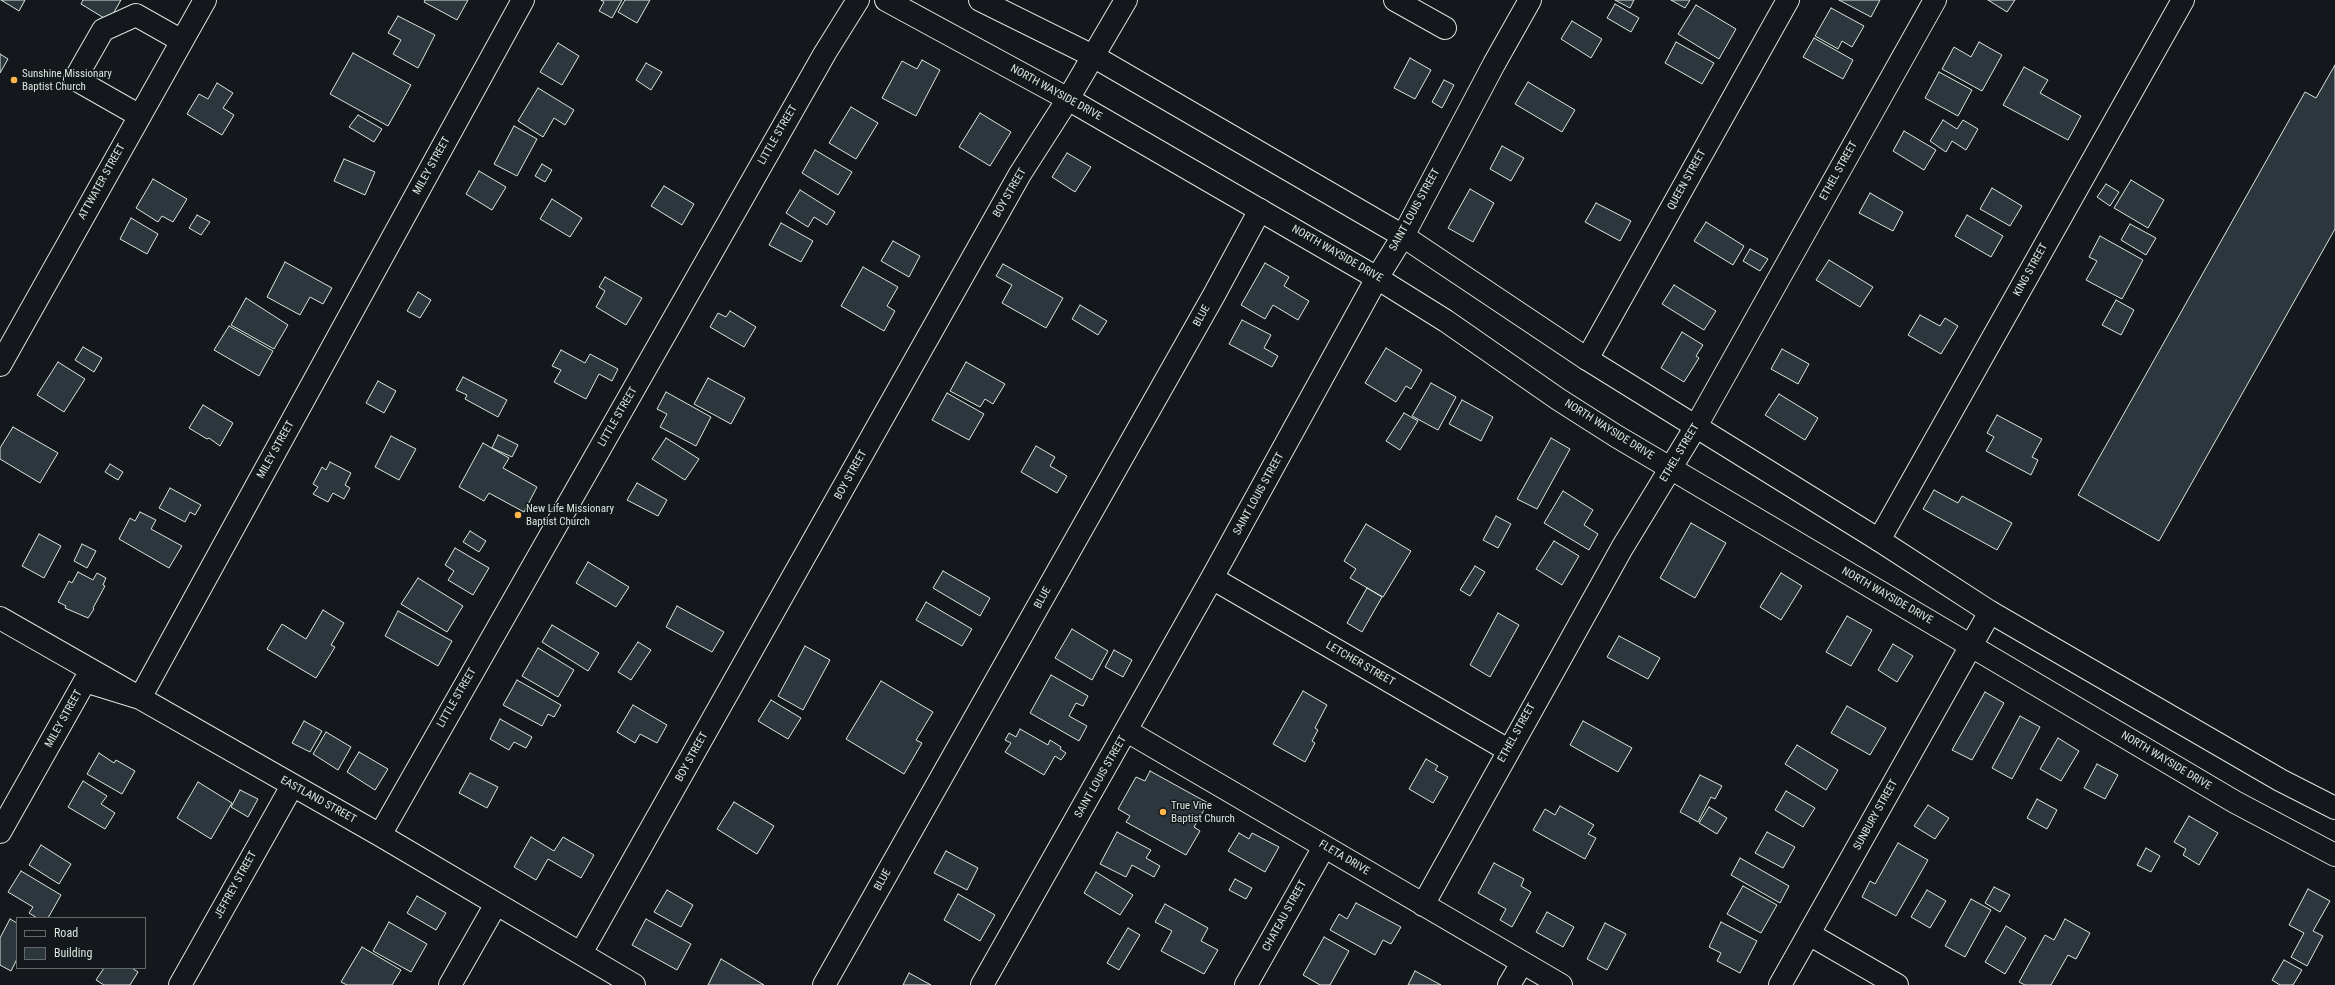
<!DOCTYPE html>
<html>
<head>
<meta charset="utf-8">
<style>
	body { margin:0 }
	#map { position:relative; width:2335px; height:985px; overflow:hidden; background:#14181c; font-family:"Roboto Condensed",sans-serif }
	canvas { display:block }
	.legend { position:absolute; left:16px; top:917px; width:130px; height:52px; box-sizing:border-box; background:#14181c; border:1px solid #626a69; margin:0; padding:5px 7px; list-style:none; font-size:12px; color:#d8e6dc }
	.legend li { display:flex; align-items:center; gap:8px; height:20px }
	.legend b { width:20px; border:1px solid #626a69 }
</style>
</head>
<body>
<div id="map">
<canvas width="2335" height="985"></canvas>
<ul class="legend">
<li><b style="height:5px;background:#14181c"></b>Road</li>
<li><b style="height:11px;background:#2c363c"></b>Building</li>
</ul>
</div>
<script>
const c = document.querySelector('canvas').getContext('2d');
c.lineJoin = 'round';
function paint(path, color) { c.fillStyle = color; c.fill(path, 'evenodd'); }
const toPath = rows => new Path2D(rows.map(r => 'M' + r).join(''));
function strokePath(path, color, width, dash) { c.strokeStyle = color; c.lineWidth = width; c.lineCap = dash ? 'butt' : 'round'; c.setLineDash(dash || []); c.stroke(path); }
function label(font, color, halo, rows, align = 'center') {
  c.font = font + ' "Roboto Condensed",sans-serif'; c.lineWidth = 3; c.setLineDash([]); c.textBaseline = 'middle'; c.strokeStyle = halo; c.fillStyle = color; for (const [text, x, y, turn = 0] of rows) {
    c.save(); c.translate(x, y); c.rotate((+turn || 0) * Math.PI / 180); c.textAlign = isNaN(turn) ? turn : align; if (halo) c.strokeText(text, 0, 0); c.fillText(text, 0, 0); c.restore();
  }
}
const building = toPath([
	[1,0,25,0,19,11,1,0],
	[83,0,121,0,109,21,81,4,83,0],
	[425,0,468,0,457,20,424,2,425,0],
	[601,0,622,0,612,18,599,11,604,2,601,0],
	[625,0,650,0,637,23,618,12,625,0],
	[1615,0,1634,0,1630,8,1615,0],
	[1671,0,1690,0,1685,8,1671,0],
	[1839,0,1880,0,1871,17,1839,0],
	[1988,0,2015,0,2007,12,1988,0],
	[1615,4,1639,18,1631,32,1607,18,1615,4],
	[1696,5,1736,29,1719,59,1678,34,1696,5],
	[1831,8,1864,26,1852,47,1842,41,1838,49,1815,36,1831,8],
	[398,16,435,35,418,68,393,54,401,40,388,33,398,16],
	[1572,21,1602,39,1591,58,1561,39,1572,21],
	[1814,38,1853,60,1843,79,1803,57,1814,38],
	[1676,42,1714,63,1702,84,1665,63,1676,42],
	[1979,42,2002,55,1982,91,1942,69,1954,47,1971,57,1979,42],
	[558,43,579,56,562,85,540,72,558,43],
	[353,53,411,85,388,126,330,94,353,53],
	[0,54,8,59,0,73,0,54],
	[1410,58,1431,70,1415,99,1394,88,1410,58],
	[922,60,940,70,916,116,882,98,902,61,917,69,922,60],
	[646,63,662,72,651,90,636,80,646,63],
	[2335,65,2335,229,2159,541,2078,495,2305,92,2316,98,2335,65],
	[2024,67,2048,80,2040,93,2081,116,2068,140,2003,105,2024,67],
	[1939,72,1972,90,1958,116,1925,98,1939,72],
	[1444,80,1454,85,1442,108,1432,102,1444,80],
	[1528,82,1575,110,1562,132,1515,104,1528,82],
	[217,83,233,93,223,108,234,115,222,135,187,114,199,94,208,99,217,83],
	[538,88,574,110,565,125,554,118,543,137,518,121,538,88],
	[851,107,878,123,856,159,829,143,851,107],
	[980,113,1011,132,990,166,959,147,980,113],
	[358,115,382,129,374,142,349,127,358,115],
	[1943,120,1957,129,1963,120,1978,129,1966,150,1952,141,1946,152,1930,141,1943,120],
	[514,126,537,139,517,176,494,164,514,126],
	[1904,131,1936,150,1924,170,1893,151,1904,131],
	[1502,146,1524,158,1511,181,1490,169,1502,146],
	[815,150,852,172,838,195,802,173,815,150],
	[1067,153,1091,167,1075,192,1052,177,1067,153],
	[344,159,375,172,365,195,334,181,344,159],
	[542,164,552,170,545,182,535,176,542,164],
	[479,171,506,187,492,210,466,194,479,171],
	[153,179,187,199,173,222,162,216,158,222,136,208,153,179],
	[2131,180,2164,200,2148,228,2114,208,2131,180],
	[2106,184,2119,192,2110,206,2097,197,2106,184],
	[664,186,694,204,682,225,651,206,664,186],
	[1992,188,2022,206,2010,226,1980,209,1992,188],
	[1470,189,1494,203,1473,242,1448,228,1470,189],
	[800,190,835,212,827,225,814,217,808,227,786,213,800,190],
	[1870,193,1903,212,1893,231,1859,213,1870,193],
	[552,199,582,218,570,237,540,219,552,199],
	[1596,203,1631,221,1620,241,1585,222,1596,203],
	[197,215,210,222,201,235,189,228,197,215],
	[1967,215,2003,236,1991,257,1955,236,1967,215],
	[131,218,158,234,147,254,120,239,131,218],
	[1706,222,1744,246,1733,265,1694,241,1706,222],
	[781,223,813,241,801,262,769,245,781,223],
	[2130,224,2156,238,2146,255,2121,240,2130,224],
	[2100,236,2143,260,2122,299,2086,280,2097,261,2089,257,2100,236],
	[893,241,920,256,909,277,881,261,893,241],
	[1750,249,1768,259,1760,271,1743,261,1750,249],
	[1829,260,1873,287,1860,307,1816,280,1829,260],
	[285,262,332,288,323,304,310,297,300,315,267,297,285,262],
	[1265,263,1289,277,1284,286,1309,301,1298,320,1273,305,1265,319,1241,305,1265,263],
	[1003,264,1063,298,1046,328,1002,303,1012,285,996,276,1003,264],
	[863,267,898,287,887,306,895,311,884,331,841,306,863,267],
	[605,277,642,298,626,325,596,307,605,291,599,287,605,277],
	[1674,285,1716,311,1704,330,1662,304,1674,285],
	[418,292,431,300,420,318,407,311,418,292],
	[246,298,288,325,274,349,231,325,246,298],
	[2116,300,2134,310,2121,335,2102,325,2116,300],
	[1080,305,1107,321,1098,335,1072,319,1080,305],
	[730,311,756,327,744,347,710,327,718,313,726,317,730,311],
	[1920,315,1940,326,1945,318,1958,326,1941,354,1908,335,1920,315],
	[1242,320,1271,335,1264,348,1278,356,1272,367,1229,344,1242,320],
	[229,326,273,351,259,376,214,350,229,326],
	[1682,332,1703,345,1696,356,1699,358,1684,382,1661,368,1682,332],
	[83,347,102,358,94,372,75,360,83,347],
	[1386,348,1422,370,1411,389,1406,386,1396,402,1365,383,1386,348],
	[1782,349,1809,364,1798,384,1771,369,1782,349],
	[561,350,585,363,590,354,618,369,612,381,599,374,586,399,554,382,561,370,552,366,561,350],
	[58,362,85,379,64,412,37,395,58,362],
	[966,362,1005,384,993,404,985,399,980,407,950,391,966,362],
	[463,377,507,400,498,417,465,399,467,395,456,390,463,377],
	[708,378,745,398,731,424,694,404,708,378],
	[378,381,396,391,384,413,366,403,378,381],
	[1431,383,1456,397,1438,430,1412,416,1431,383],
	[666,392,711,417,696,446,660,427,667,414,657,409,666,392],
	[947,393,984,414,969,440,932,420,947,393],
	[1779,394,1818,418,1805,440,1765,415,1779,394],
	[1462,400,1493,417,1481,441,1449,424,1462,400],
	[203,405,233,423,220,446,209,438,207,439,189,428,203,405],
	[1404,413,1418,421,1400,450,1386,441,1404,413],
	[1997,415,2042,439,2032,457,2038,460,2031,475,1986,451,1994,437,1987,433,1997,415],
	[13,427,58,453,40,483,0,459,0,448,13,427],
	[498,435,518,445,512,457,492,448,498,435],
	[391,436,416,449,399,480,375,467,391,436],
	[666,438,699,459,685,480,652,459,666,438],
	[1551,438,1570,449,1537,509,1517,499,1551,438],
	[483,443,509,458,503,468,537,487,524,512,489,493,484,501,459,487,483,443],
	[1036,446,1055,457,1050,466,1067,476,1057,493,1021,472,1036,446],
	[330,462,351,473,345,485,350,488,344,499,333,493,328,502,313,494,318,487,313,484,322,467,326,470,330,462],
	[110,464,123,472,118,480,105,472,110,464],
	[637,483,667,500,658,516,627,500,637,483],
	[170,488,201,505,195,515,190,512,185,522,159,508,170,488],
	[1934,490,1958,503,1962,496,2012,523,1997,550,1923,509,1934,490],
	[1563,491,1593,510,1584,525,1598,534,1589,550,1544,523,1563,491],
	[140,512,156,520,151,529,182,546,169,568,119,539,130,518,135,521,140,512],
	[1496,516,1511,524,1498,548,1483,540,1496,516],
	[1691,523,1726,543,1695,598,1660,578,1691,523],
	[1366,524,1411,551,1383,597,1350,578,1356,569,1344,561,1366,524],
	[470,531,486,541,479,552,463,542,470,531],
	[39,534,61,546,44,578,22,566,39,534],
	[1554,541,1579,556,1562,585,1536,569,1554,541],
	[82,544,96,551,87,568,74,561,82,544],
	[455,548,489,568,473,595,448,580,454,571,445,565,455,548],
	[588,562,629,587,616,607,576,583,588,562],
	[1475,566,1485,572,1470,596,1460,590,1475,566],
	[943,571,990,598,980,616,933,588,943,571],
	[78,572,93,580,97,573,106,578,103,585,105,586,93,608,94,609,88,618,65,608,66,606,58,602,69,581,72,583,78,572],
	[1781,573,1802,586,1781,620,1760,607,1781,573],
	[418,578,463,606,447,632,401,604,418,578],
	[1367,588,1382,597,1362,632,1347,623,1367,588],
	[926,602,972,629,962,646,916,620,926,602],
	[677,606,724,632,712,652,666,627,677,606],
	[323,610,344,623,331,645,335,647,316,678,267,649,282,624,306,639,323,610],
	[398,611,452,641,438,666,385,636,398,611],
	[1498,613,1519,625,1490,677,1470,665,1498,613],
	[1847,616,1872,630,1851,666,1826,652,1847,616],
	[552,625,599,653,588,671,542,642,552,625],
	[1072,629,1108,651,1092,680,1055,658,1072,629],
	[1619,636,1660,658,1648,679,1607,657,1619,636],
	[638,642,651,650,631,680,618,672,638,642],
	[1893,644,1913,656,1897,682,1878,670,1893,644],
	[805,646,830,660,803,710,778,696,805,646],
	[538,648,574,670,558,697,522,676,538,648],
	[1114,650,1132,660,1123,677,1105,667,1114,650],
	[1051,675,1088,696,1083,706,1076,703,1069,716,1087,726,1079,741,1030,713,1051,675],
	[517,680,561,705,554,717,548,714,542,726,503,705,517,680],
	[881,681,933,712,916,740,922,743,904,774,846,739,881,681],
	[1303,691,1327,705,1315,728,1318,730,1312,741,1315,743,1305,762,1273,744,1303,691],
	[1985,692,2004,703,1972,760,1952,750,1985,692],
	[771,700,801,718,788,739,758,721,771,700],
	[633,705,667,725,657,743,640,734,635,743,617,732,633,705],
	[1847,706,1886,728,1870,755,1831,733,1847,706],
	[2020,716,2040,727,2012,779,1992,768,2020,716],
	[500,719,532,737,526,748,514,742,509,750,490,739,500,719],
	[304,721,322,731,310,752,292,743,304,721],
	[1583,721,1632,748,1618,772,1570,745,1583,721],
	[1020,729,1048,745,1050,740,1061,747,1060,749,1066,753,1061,760,1055,756,1044,775,1005,752,1011,743,1005,740,1009,733,1016,737,1020,729],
	[326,732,351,747,338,770,313,754,326,732],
	[2058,738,2079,751,2061,781,2040,769,2058,738],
	[1797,745,1838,770,1826,790,1785,764,1797,745],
	[359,752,388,769,375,790,347,772,359,752],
	[99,753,114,763,116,760,135,771,122,794,87,774,99,753],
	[1426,759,1438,766,1435,770,1448,777,1433,803,1409,789,1426,759],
	[2097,764,2118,775,2105,799,2084,788,2097,764],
	[1150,771,1208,803,1194,827,1200,831,1186,855,1126,822,1130,816,1118,809,1136,777,1145,781,1150,771],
	[470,773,498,787,487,808,459,793,470,773],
	[1700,775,1722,786,1715,799,1711,797,1698,822,1680,812,1700,775],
	[83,781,107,796,101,804,115,813,105,829,68,807,83,781],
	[198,782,232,803,211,839,177,818,198,782],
	[240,790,258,799,248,817,231,807,240,790],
	[1786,791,1815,808,1803,827,1775,810,1786,791],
	[2037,799,2057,810,2047,829,2027,818,2037,799],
	[734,802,774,826,757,854,717,829,734,802],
	[1928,805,1949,818,1935,839,1914,826,1928,805],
	[1560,806,1594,825,1588,834,1596,838,1585,859,1533,830,1545,809,1555,815,1560,806],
	[1709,807,1727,818,1717,834,1699,823,1709,807],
	[2189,816,2218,833,2199,865,2183,855,2186,849,2174,842,2189,816],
	[1117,832,1151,850,1146,858,1160,866,1154,877,1132,865,1126,877,1100,864,1117,832],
	[1767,832,1795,847,1783,868,1755,853,1767,832],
	[1239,833,1249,839,1252,833,1279,847,1265,872,1228,851,1239,833],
	[531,837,554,851,563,837,594,855,581,878,548,859,536,880,514,867,531,837],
	[1898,843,1928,860,1896,916,1862,897,1870,881,1875,884,1898,843],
	[41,845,71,864,59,884,29,865,41,845],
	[2146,848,2160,856,2151,872,2137,865,2146,848],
	[946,851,978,868,967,890,934,873,946,851],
	[1740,858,1789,886,1780,903,1731,875,1740,858],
	[1494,863,1524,879,1521,886,1531,892,1512,927,1500,920,1506,909,1478,893,1494,863],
	[21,871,61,895,48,918,37,918,29,913,33,907,8,892,21,871],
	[1096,872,1133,895,1120,915,1084,893,1096,872],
	[1235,879,1252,888,1246,899,1229,890,1235,879],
	[1743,886,1777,905,1761,933,1727,914,1743,886],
	[1994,887,2010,895,2000,912,1985,903,1994,887],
	[2308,889,2330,901,2313,931,2323,936,2307,966,2291,957,2304,933,2289,925,2308,889],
	[667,890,693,905,681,927,654,912,667,890],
	[1927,890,1946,901,1930,928,1911,917,1927,890],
	[958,894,995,915,980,941,944,920,958,894],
	[417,896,446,913,436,930,407,913,417,896],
	[1971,899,1991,910,1965,957,1945,946,1971,899],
	[1356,903,1401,927,1391,944,1383,940,1375,955,1330,930,1339,914,1347,919,1356,903],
	[1165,904,1208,928,1201,941,1218,950,1204,974,1161,951,1172,931,1155,922,1165,904],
	[1547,912,1574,927,1563,947,1536,932,1547,912],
	[10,919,17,923,17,959,11,971,0,965,0,938,10,919],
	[646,919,691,944,677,970,632,945,646,919],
	[2065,919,2090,933,2076,959,2068,955,2051,985,2025,985,2019,982,2045,935,2054,940,2065,919],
	[389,922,427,944,411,972,373,951,389,922],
	[1721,922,1757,941,1740,973,1717,961,1721,953,1709,947,1721,922],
	[1605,923,1626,934,1607,970,1587,959,1605,923],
	[2006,926,2026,938,2005,974,1985,962,2006,926],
	[1128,928,1140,935,1119,970,1107,963,1128,928],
	[1324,937,1349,951,1330,985,1320,985,1303,975,1324,937],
	[362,947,401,970,392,985,347,985,341,982,362,947],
	[721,959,764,985,708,985,721,959],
	[2284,960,2302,970,2293,985,2280,985,2272,980,2284,960],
	[104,968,132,968,138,972,130,985,104,985,96,980,104,968],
	[1415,971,1441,985,1408,985,1415,971],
	[909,973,931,985,903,985,909,973]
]);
paint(building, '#2c363c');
strokePath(building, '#d8e6dc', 1);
const minor = toPath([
	[1395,0,1445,28],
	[140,116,75,79,103,30,136,15,182,41],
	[1587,359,1788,0],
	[0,365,205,0],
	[1879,540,2183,0],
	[1212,578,1508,750],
	[0,618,380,835,634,985],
	[1127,731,1561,985],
	[0,832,85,681,140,698,523,0],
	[380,835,825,53,858,0],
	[1423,905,1622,548,1695,428,1935,0],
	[1809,934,1897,985],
	[581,953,1020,174,1068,99,1126,0],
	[180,985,292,786],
	[450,985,496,904],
	[824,985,1214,295,1260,210],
	[982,985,1212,578,1377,278,1403,236,1494,64,1530,0],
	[1246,985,1324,847],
	[1509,985,1522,963],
	[1780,985,1990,612]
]);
const major = toPath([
	[886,0,1068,99,1377,278,1446,321,1558,399,1616,436,2235,802,2335,855],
	[980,0,1093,56,1403,236,1587,359,1879,540,1990,612,2280,780,2335,808]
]);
strokePath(minor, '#d8e6dc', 24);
strokePath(major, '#d8e6dc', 24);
strokePath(minor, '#14181c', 22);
strokePath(major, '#14181c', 22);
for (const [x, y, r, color] of [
	[14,80,4,"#ffb74d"],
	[518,515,4,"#ffb74d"],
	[1163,812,4,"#ffb74d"]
]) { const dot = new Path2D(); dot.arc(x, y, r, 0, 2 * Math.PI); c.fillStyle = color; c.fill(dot); strokePath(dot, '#14181c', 1.5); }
label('11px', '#d8e6dc', '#14181c', [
	["Sunshine Missionary",22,74],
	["Baptist Church",22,87],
	["New Life Missionary",526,509],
	["Baptist Church",526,522],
	["True Vine",1171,806],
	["Baptist Church",1171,819]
], 'left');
label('11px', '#d8e6dc', '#14181c', [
	["NORTH WAYSIDE DRIVE",1056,93,29],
	["LITTLE STREET",778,135,-60],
	["MILEY STREET",432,166,-61],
	["ETHEL STREET",1839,171,-61],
	["QUEEN STREET",1687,180,-61],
	["ATTWATER STREET",102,182,-61],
	["BOY STREET",1010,193,-60],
	["SAINT LOUIS STREET",1415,210,-61],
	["NORTH WAYSIDE DRIVE",1337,254,30],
	["KING STREET",2031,270,-61],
	["BLUE",1202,316,-61],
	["LITTLE STREET",618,417,-60],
	["NORTH WAYSIDE DRIVE",1609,430,32],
	["MILEY STREET",276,450,-61],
	["ETHEL STREET",1680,453,-59],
	["BOY STREET",851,475,-61],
	["SAINT LOUIS STREET",1259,494,-61],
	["NORTH WAYSIDE DRIVE",1887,596,30],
	["BLUE",1043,598,-61],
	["LETCHER STREET",1360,664,30],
	["LITTLE STREET",457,698,-60],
	["MILEY STREET",64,719,-61],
	["ETHEL STREET",1517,733,-61],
	["BOY STREET",692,757,-61],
	["NORTH WAYSIDE DRIVE",2166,761,31],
	["SAINT LOUIS STREET",1101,777,-60],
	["EASTLAND STREET",318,800,29],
	["SUNBURY STREET",1876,815,-61],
	["FLETA DRIVE",1344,858,31],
	["BLUE",883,880,-61],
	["JEFFREY STREET",236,885,-61],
	["CHATEAU STREET",1285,916,-61]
]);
</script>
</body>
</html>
